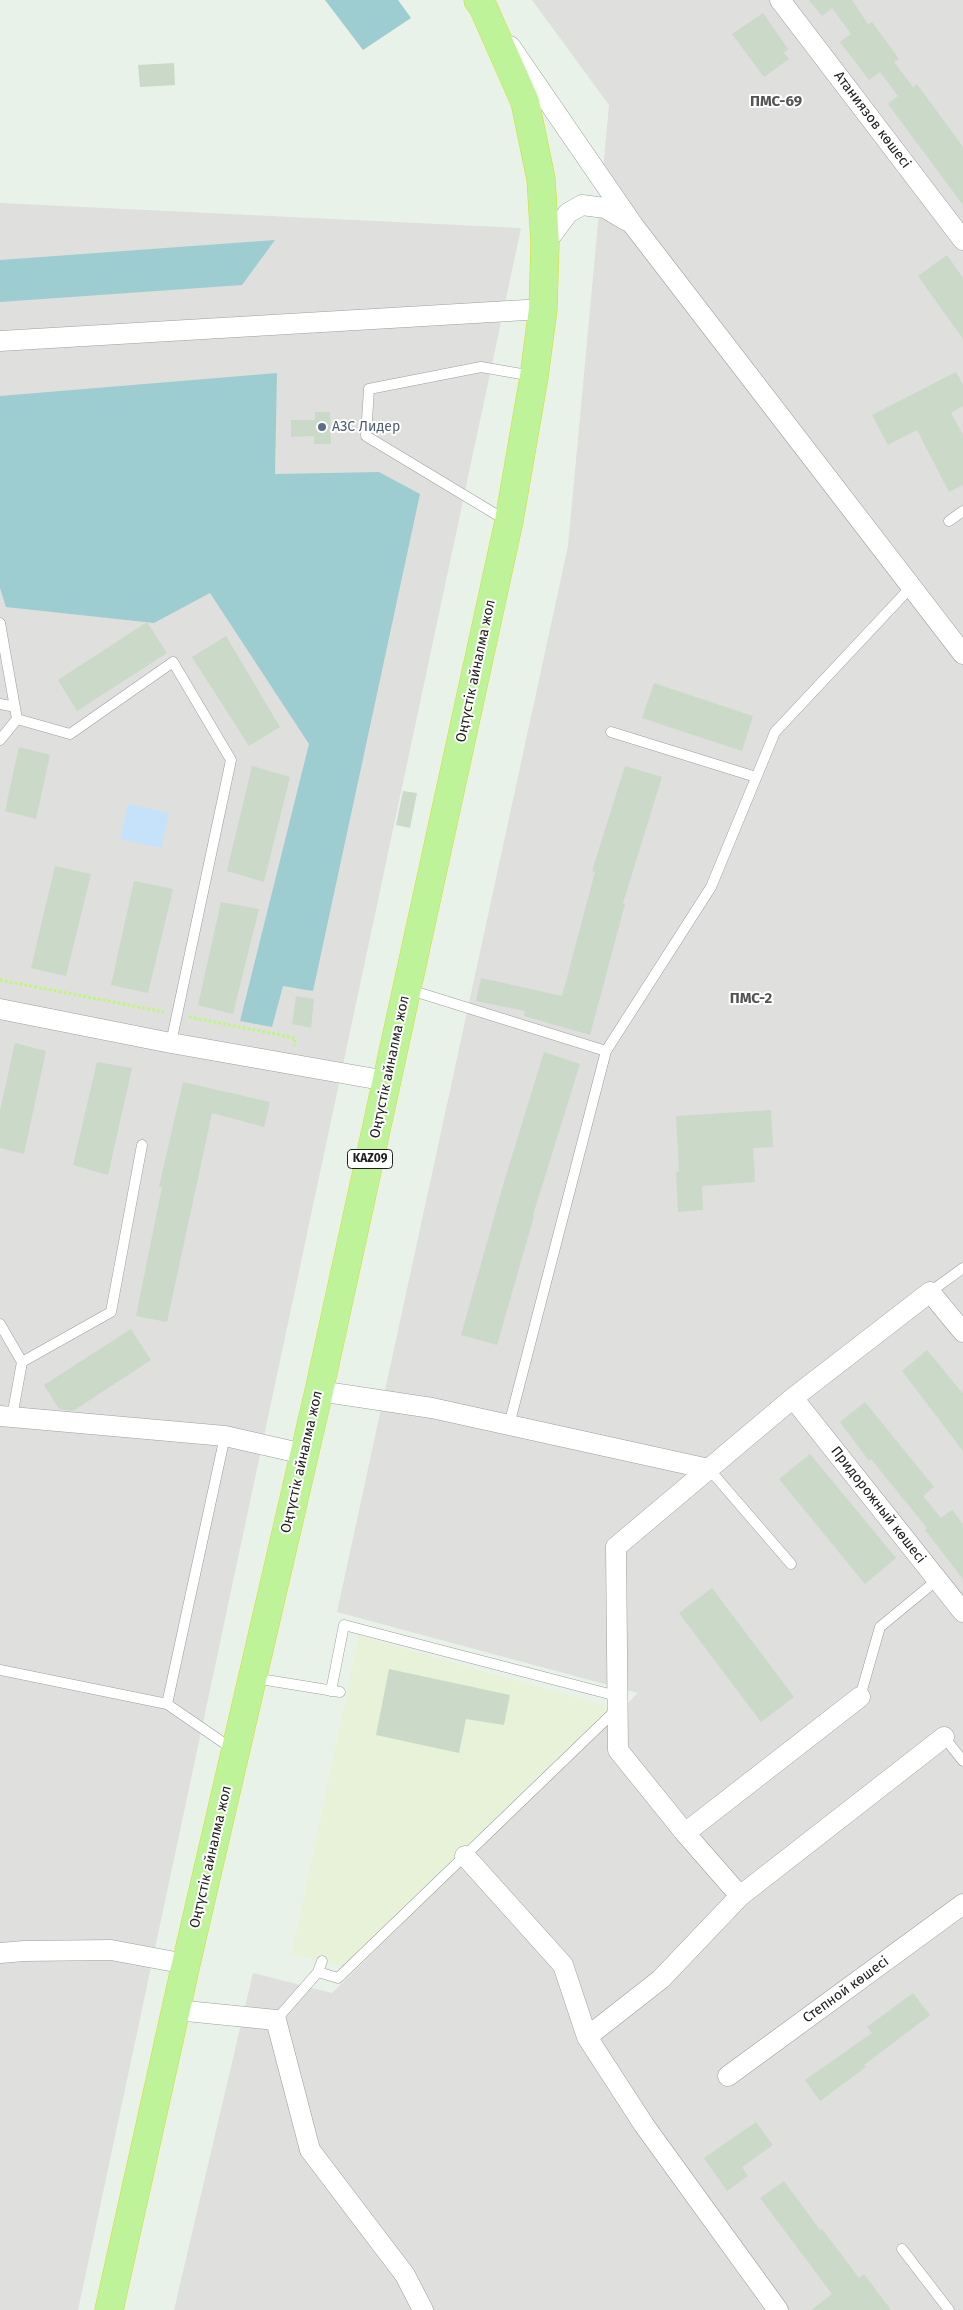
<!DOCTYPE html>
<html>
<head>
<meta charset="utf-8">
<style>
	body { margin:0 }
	canvas { display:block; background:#e8f2e8 }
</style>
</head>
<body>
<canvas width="963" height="2310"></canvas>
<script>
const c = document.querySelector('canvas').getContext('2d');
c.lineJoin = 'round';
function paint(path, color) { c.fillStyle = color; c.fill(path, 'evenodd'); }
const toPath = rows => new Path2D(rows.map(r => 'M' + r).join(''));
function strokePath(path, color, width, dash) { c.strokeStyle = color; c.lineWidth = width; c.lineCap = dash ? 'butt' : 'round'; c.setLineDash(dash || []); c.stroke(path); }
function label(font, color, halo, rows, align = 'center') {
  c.font = font + ' "Fira Sans",sans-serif'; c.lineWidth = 4; c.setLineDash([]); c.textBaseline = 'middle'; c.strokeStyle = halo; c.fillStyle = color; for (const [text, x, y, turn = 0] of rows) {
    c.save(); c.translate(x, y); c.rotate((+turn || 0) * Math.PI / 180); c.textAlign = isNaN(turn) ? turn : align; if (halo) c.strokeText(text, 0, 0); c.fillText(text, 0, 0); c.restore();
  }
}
paint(toPath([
	[532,0,963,0,963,2310,174,2310,253,1973,332,1993,638,1693,337,1612,568,546,609,105],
	[0,203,521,228,78,2310,0,2310]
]), '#dfdfde');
paint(toPath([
	[359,1636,610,1707,342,1966,292,1954]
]), '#e7f2d8');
paint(toPath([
	[325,0,398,0,411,18,363,50],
	[275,240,242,285,0,302,0,260],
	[277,373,275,474,379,472,420,494,313,991,283,986,272,1027,240,1021,309,744,210,593,154,623,6,607,0,588,0,396]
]), '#9dcdd1');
paint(toPath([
	[128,804,169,813,161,848,120,839]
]), '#c6e2fa');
paint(toPath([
	[809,0,852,0,868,24,872,22,899,59,894,62,913,87,917,84,963,147,963,205,888,104,898,96,880,72,869,80,840,42,851,34,832,8,822,16],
	[763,13,788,49,784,53,789,59,764,77,732,34],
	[174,63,175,85,140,87,138,65],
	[947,255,963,278,963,339,918,276],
	[956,372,963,385,963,406,951,413,963,435,963,485,949,492,917,430,888,445,872,415],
	[315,412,330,412,331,444,314,444,314,436,291,437,291,420,315,420],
	[147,622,167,653,77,711,58,680],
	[226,636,280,727,249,746,192,657],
	[654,683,753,716,742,751,642,718],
	[19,747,50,755,36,819,5,811],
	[252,766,290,777,264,882,227,871],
	[625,766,662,777,623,903,625,904,590,1035,524,1016,525,1011,476,1001,481,978,562,996,595,872,592,871],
	[403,791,417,793,410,828,396,825],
	[55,866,91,874,66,976,31,968],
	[134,881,173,889,148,993,111,985],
	[221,902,259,909,233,1014,198,1005],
	[296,996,314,999,311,1028,292,1024],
	[15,1043,46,1051,24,1154,0,1148,0,1111],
	[544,1052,580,1064,533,1215,534,1216,497,1345,461,1335,504,1182],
	[97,1062,132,1068,108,1175,73,1165],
	[183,1082,270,1102,264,1127,212,1113,167,1322,136,1316,162,1187,159,1187],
	[771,1110,773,1147,753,1148,755,1182,702,1186,703,1210,678,1212,676,1172,679,1172,676,1116],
	[131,1329,151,1360,73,1411,59,1409,44,1385],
	[927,1350,963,1394,963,1451,902,1371],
	[865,1402,934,1487,923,1496,941,1518,952,1510,963,1524,963,1579,925,1530,927,1528,871,1459,869,1461,840,1422],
	[810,1454,896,1558,865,1584,779,1479],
	[712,1588,794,1697,761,1722,679,1613],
	[389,1669,510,1695,504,1725,466,1719,459,1753,376,1735],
	[913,1993,930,2015,864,2065,866,2067,820,2101,805,2080,872,2033,867,2027],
	[756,2122,773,2145,742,2167,748,2176,727,2191,704,2158],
	[784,2181,820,2230,822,2229,859,2278,864,2274,891,2310,811,2310,832,2294,760,2198]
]), '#cbd9c8');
const service = toPath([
	[507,521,366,436,369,389,481,367,533,376],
	[949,521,963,511],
	[0,623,17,719],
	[0,704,15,707],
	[611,732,756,777],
	[0,740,17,719,70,734,173,662,231,760,171,1043],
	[407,989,606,1051],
	[930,1292,963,1268],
	[0,1324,22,1362],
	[12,1417,22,1362,111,1312,142,1145],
	[509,1425,606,1051,711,887,775,732,911,587],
	[709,1469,791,1564],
	[0,1670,167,1704,225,1436],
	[254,1678,340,1692],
	[331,1691,344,1625,617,1696],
	[860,1697,880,1627,937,1580],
	[167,1704,234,1750],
	[944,1737,963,1761],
	[318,1972,338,1978,617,1709],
	[276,2020,318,1972,322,1961],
	[902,2249,949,2310]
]);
const minor = toPath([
	[780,0,963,240],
	[510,46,633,225,963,654],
	[545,244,568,213,582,205,605,208,627,221],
	[0,341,543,309],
	[0,1009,171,1043,387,1081],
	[319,1391,432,1408,709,1469],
	[793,1398,963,1612],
	[0,1416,225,1436,304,1454],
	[685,1833,860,1697],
	[465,1856,563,1965,587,2037,644,2125,778,2310],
	[740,1896,685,1833,618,1750,616,1547,793,1398,930,1292,963,1332],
	[0,1953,24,1951,111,1950,186,1964],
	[176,2010,276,2020,310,2150,405,2275,423,2310],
	[587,2037,661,1979,740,1896,944,1737],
	[728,2076,963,1904]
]);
const trunk = toPath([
	[109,2310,186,1964,319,1391,509,521,534,377,543,309,545,244,541,179,525,102,483,7,478,0]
]);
strokePath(service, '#9e9e9e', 11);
strokePath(minor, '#9e9e9e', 21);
strokePath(trunk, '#d7de27', 29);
strokePath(toPath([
	[0,980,164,1012],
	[189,1017,295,1038,294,1046]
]), '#b8fb6f', 3, [2.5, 2.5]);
strokePath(service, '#fff', 10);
strokePath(minor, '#fff', 20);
strokePath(trunk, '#bef399', 28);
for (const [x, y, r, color] of [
	[322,427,5,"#5c6f8a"]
]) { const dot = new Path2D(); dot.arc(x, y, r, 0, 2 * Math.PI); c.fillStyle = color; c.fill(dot); strokePath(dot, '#fff', 2); }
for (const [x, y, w] of [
	[370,1159,45]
]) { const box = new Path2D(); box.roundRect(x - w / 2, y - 9.5, w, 19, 4); c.fillStyle = '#fff'; c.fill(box); strokePath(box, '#212121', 1); }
label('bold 12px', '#212121', null, [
	["KAZ09",370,1159]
]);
label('14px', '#212121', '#fff', [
	["Атаниязов көшесі",872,120,53],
	["Оңтүстік айналма жол",476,671,-78],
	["Оңтүстік айналма жол",390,1067,-78],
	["Оңтүстік айналма жол",302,1462,-77],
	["Придорожный көшесі",878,1505,52],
	["Оңтүстік айналма жол",211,1857,-77],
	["Степной көшесі",846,1990,-36]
]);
label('14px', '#4e5e75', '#fff', [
	["АЗС Лидер",332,427]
], 'left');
label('bold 15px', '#545454', '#fff', [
	["ПМС-69",776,102],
	["ПМС-2",751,999]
]);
</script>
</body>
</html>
